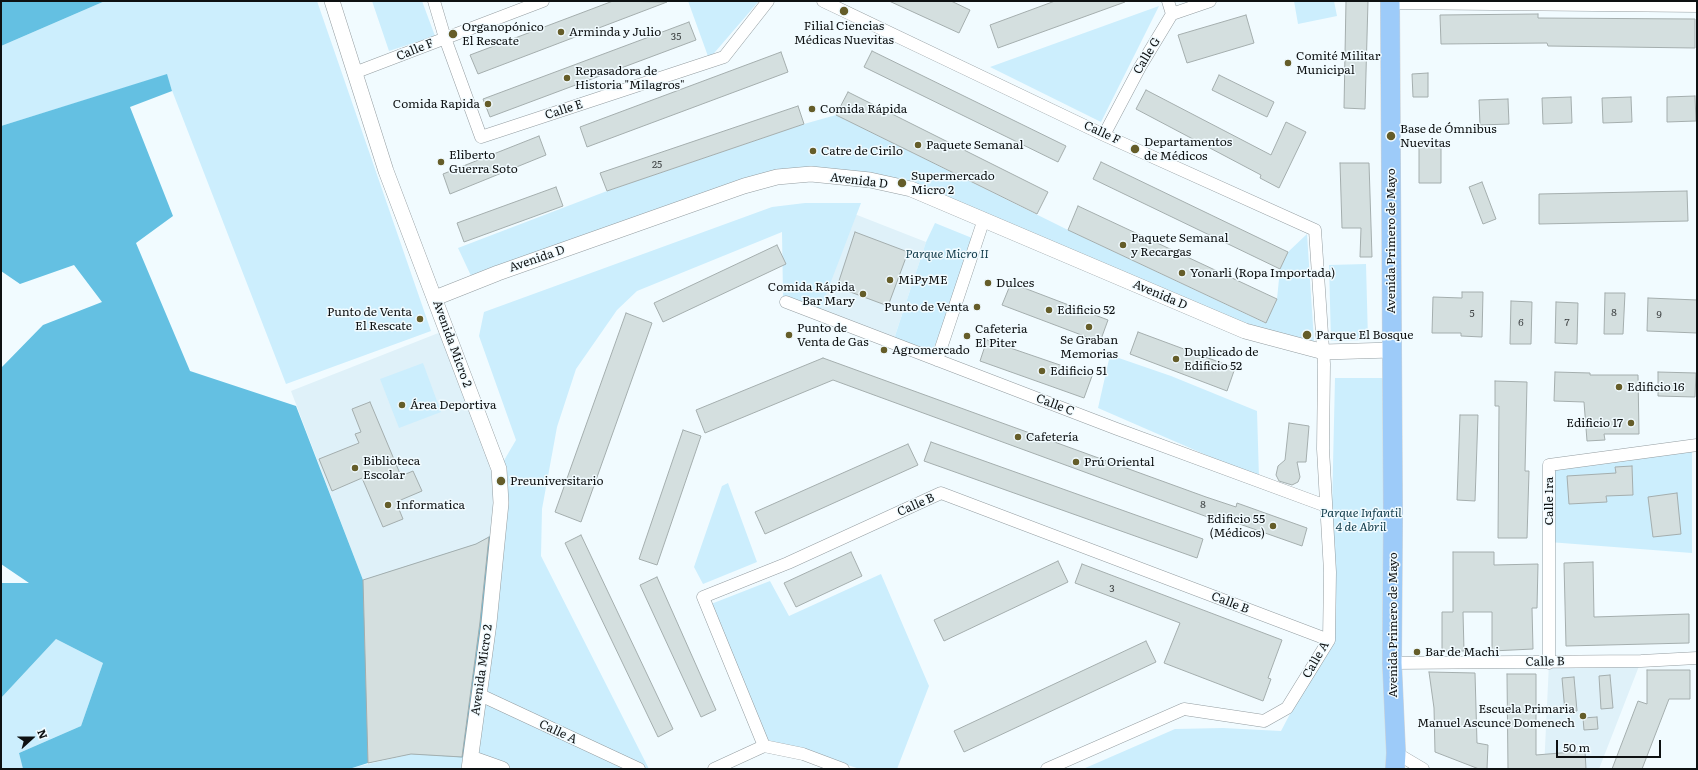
<!DOCTYPE html>
<html>
<head>
<meta charset="utf-8">
<style>
	body { margin:0 }
	#map { position:relative; width:1698px; height:770px; overflow:hidden; background:#f1fbff; font-family:Literata,serif }
	canvas { display:block }
	.frame { position:absolute; inset:0; border:2px solid #0e1112; pointer-events:none }
	.north { position:absolute; left:12px; top:718px; width:40px; height:40px; -webkit-text-stroke:3px #f1fbff; paint-order:stroke; rotate:69deg; font-size:11px; font-weight:700; line-height:16px; text-align:center; color:#0e1112 }
	.north::after { content:''; display:block; margin:auto; width:14px; height:18px; background:#0e1112; clip-path:polygon(50% 0,100% 100%,50% 72%,0 100%) }
	.scale { position:absolute; left:1556px; top:740px; width:105px; height:18px; box-sizing:border-box; border:2px solid #0e1112; border-top:0; padding-left:5px; font-size:12px; line-height:14px; white-space:nowrap; color:#0e1112; -webkit-text-stroke:3px #f1fbff; paint-order:stroke }
</style>
</head>
<body>
<div id="map">
<canvas width="1698" height="770"></canvas>
<div class="frame"></div>
<div class="north">N</div>
<div class="scale">50 m</div>
</div>
<script>
const c = document.querySelector('canvas').getContext('2d');
c.lineJoin = 'round';
function paint(path, color) { c.fillStyle = color; c.fill(path, 'evenodd'); }
const toPath = rows => new Path2D(rows.map(r => 'M' + r).join(''));
function strokePath(path, color, width, dash) { c.strokeStyle = color; c.lineWidth = width; c.lineCap = dash ? 'butt' : 'round'; c.setLineDash(dash || []); c.stroke(path); }
function label(font, color, halo, rows, align = 'center') {
  c.font = font + ' Literata,serif'; c.lineWidth = 3; c.setLineDash([]); c.textBaseline = 'middle'; c.strokeStyle = halo; c.fillStyle = color; for (const [text, x, y, turn = 0] of rows) {
    c.save(); c.translate(x, y); c.rotate((+turn || 0) * Math.PI / 180); c.textAlign = isNaN(turn) ? turn : align; if (halo) c.strokeText(text, 0, 0); c.fillText(text, 0, 0); c.restore();
  }
}
paint(toPath([
	[852,213,926,242,894,339,819,313],
	[446,330,501,481,498,532,476,544,363,580,291,391],
	[1641,661,1599,769,1544,769,1549,663]
]), '#dff1f9');
paint(toPath([
	[105,1,317,1,431,331,286,384,166,75,1,126,1,46],
	[372,1,422,1,435,36,389,51],
	[688,1,759,1,709,59],
	[1294,1,1334,1,1337,16,1298,24],
	[1159,6,1101,122,990,67],
	[836,115,1068,230,1265,323,1277,299,1280,269,1288,252,1307,234,1314,341,1262,332,912,184,795,171,473,280,458,248,607,191,804,124],
	[805,203,861,203,819,313,783,296,782,232,791,231,782,232,637,291,617,310,576,369,557,427,542,509,541,556,649,769,502,769,471,758,469,769,347,769,411,754,470,758,499,469,516,440,479,336,484,312,772,207],
	[935,223,977,240,933,350,894,339,926,242],
	[1366,264,1368,340,1331,341,1329,265],
	[1110,355,1171,376,1257,411,1259,478,1098,408],
	[423,363,441,412,399,428,380,379],
	[1335,378,1391,378,1391,769,1083,769,1175,729,1223,728,1281,731,1329,640],
	[1692,446,1692,553,1549,542,1549,465],
	[728,483,757,562,703,584,694,567,722,486],
	[881,574,929,686,897,769,860,769,765,739,711,604,770,581,789,616],
	[56,639,103,663,81,726,19,753,23,769,1,769,1,698]
]), '#cceefd');
paint(toPath([
	[1,1,105,1,1,46],
	[167,74,172,91,130,107,173,216,136,243,190,371,296,406,363,580,476,544,498,532,471,758,411,754,368,763,349,769,23,769,19,753,81,726,103,663,56,639,1,698,1,583,29,583,1,564,1,368,43,325,102,302,74,265,20,284,1,271,1,126]
]), '#64c0e2');
const building = toPath([
	[613,1,667,2,478,74,470,55,613,1],
	[889,1,951,1,970,10,959,33,889,1],
	[1055,1,1125,1,1125,2,998,48,990,25,1055,1],
	[1346,1,1368,1,1365,109,1344,108,1346,1],
	[1538,14,1538,18,1695,19,1695,48,1548,46,1547,43,1441,44,1440,15,1538,14],
	[1246,15,1254,43,1187,63,1178,35,1246,15],
	[689,22,696,40,490,117,483,99,689,22],
	[872,51,1066,146,1058,162,864,67,872,51],
	[781,52,788,72,587,147,580,127,781,52],
	[1428,73,1428,97,1413,97,1412,74,1428,73],
	[1219,75,1274,102,1267,117,1212,90,1219,75],
	[1146,90,1271,155,1286,122,1306,132,1279,188,1260,178,1261,175,1136,109,1146,90],
	[848,92,1048,192,1037,214,836,115,848,92],
	[1695,96,1696,121,1667,122,1667,97,1695,96],
	[1571,97,1572,123,1543,124,1542,98,1571,97],
	[1631,97,1632,122,1603,123,1602,98,1631,97],
	[1508,99,1509,124,1480,125,1479,100,1508,99],
	[798,106,804,124,607,191,600,173,798,106],
	[539,136,546,155,450,194,443,174,539,136],
	[1419,143,1441,143,1441,183,1419,183,1419,143],
	[1101,162,1288,252,1280,269,1093,179,1101,162],
	[1340,163,1369,163,1372,257,1360,257,1361,228,1342,228,1340,163],
	[1482,182,1496,219,1483,224,1469,187,1482,182],
	[556,187,563,206,464,242,457,223,556,187],
	[1687,191,1688,221,1539,224,1539,194,1687,191],
	[1078,206,1277,299,1266,323,1068,230,1078,206],
	[855,232,908,252,888,306,837,287,855,232],
	[777,245,786,264,663,322,654,303,777,245],
	[1011,283,1108,320,1100,342,1002,305,1011,283],
	[1462,292,1483,292,1482,337,1461,336,1461,333,1432,333,1433,297,1462,298,1462,292],
	[1605,293,1625,293,1623,334,1604,334,1605,293],
	[1648,298,1697,300,1697,333,1647,331,1648,298],
	[1511,301,1532,302,1531,344,1510,344,1511,301],
	[1556,302,1578,303,1577,344,1555,343,1556,302],
	[626,313,652,323,581,522,555,512,626,313],
	[1138,332,1235,368,1227,391,1130,354,1138,332],
	[987,340,1092,376,1084,398,980,361,987,340],
	[823,358,1206,497,1236,507,1237,503,1307,528,1302,546,1214,515,1213,519,833,380,705,433,696,410,823,358],
	[1555,372,1590,373,1590,375,1638,375,1639,434,1604,434,1605,440,1587,441,1584,402,1554,401,1555,372],
	[1658,372,1696,373,1695,397,1658,396,1658,372],
	[1495,381,1527,382,1525,471,1529,471,1527,538,1498,538,1499,406,1495,406,1495,381],
	[370,402,401,476,413,471,422,491,396,502,403,519,383,527,362,478,332,491,319,459,359,443,355,434,361,432,352,409,370,402],
	[1460,415,1478,415,1475,501,1457,500,1460,415],
	[1289,423,1309,426,1306,462,1297,462,1300,477,1298,482,1292,485,1279,481,1276,475,1278,466,1285,460,1289,423],
	[683,430,701,436,657,565,639,559,683,430],
	[931,442,1203,539,1197,558,924,461,931,442],
	[908,444,918,465,765,534,755,512,908,444],
	[1632,466,1633,495,1606,496,1607,502,1569,504,1567,476,1616,473,1615,467,1632,466],
	[1677,493,1681,534,1653,537,1648,497,1677,493],
	[581,535,673,729,658,737,565,543,581,535],
	[489,537,480,622,462,757,411,754,368,763,363,580,476,544,489,537],
	[851,552,862,576,796,607,784,583,851,552],
	[1453,552,1494,552,1494,565,1538,564,1537,608,1532,608,1533,649,1492,651,1492,612,1463,612,1464,651,1442,651,1442,612,1453,612,1453,552],
	[1058,561,1068,582,944,641,934,620,1058,561],
	[1593,562,1594,617,1689,614,1689,643,1566,646,1564,563,1593,562],
	[1082,564,1282,640,1268,678,1271,679,1263,701,1164,663,1180,623,1075,583,1082,564],
	[657,577,716,710,701,717,640,585,657,577],
	[1146,641,1156,662,964,752,954,731,1146,641],
	[1647,670,1690,670,1690,699,1669,699,1642,769,1612,769,1638,701,1647,704,1647,670],
	[1429,672,1475,673,1477,743,1488,745,1487,769,1479,769,1435,752,1434,708,1429,672],
	[1507,674,1536,674,1536,755,1585,751,1586,769,1508,769,1507,674],
	[1610,675,1613,708,1601,709,1599,676,1610,675],
	[1574,677,1577,711,1565,712,1562,678,1574,677],
	[1597,717,1598,729,1584,730,1583,718,1597,717]
]);
paint(building, '#d4dfdf');
strokePath(building, '#a4aeae', 1);
const minor = toPath([
	[434,1,445,38,481,137,724,57,768,1],
	[823,1,1104,135,1315,230,1324,364,1323,449,1330,572,1329,640,1287,708,1264,721,1184,709,1047,769],
	[1168,1,1172,14],
	[1390,3,1697,6],
	[354,73,543,1],
	[1104,135,1140,67,1172,14,1210,1],
	[786,302,1117,429,1326,506],
	[937,360,984,219],
	[1392,663,1641,661,1697,658],
	[1549,663,1549,465,1697,445],
	[478,694,639,769],
	[764,746,703,597,788,563,941,493,1329,640],
	[1396,753,1423,769],
	[714,769,764,746,803,754,843,769]
]);
const tertiary = toPath([
	[332,1,386,171,499,469,501,503,489,623,469,769],
	[435,298,498,273,744,186,777,177,811,174,870,180,911,189,1245,331,1324,352,1392,350],
	[471,758,502,769]
]);
const primary = toPath([
	[1390,1,1393,518,1392,663,1396,753,1395,769]
]);
strokePath(minor, '#949da1', 13);
strokePath(tertiary, '#949da1', 16);
strokePath(primary, '#d4d4d4', 20);
strokePath(minor, '#fff', 12);
strokePath(tertiary, '#fff', 15);
strokePath(primary, '#9dcbf9', 19);
for (const [x, y, r, color] of [
	[844,11,5,"#655d29"],
	[561,32,4,"#655d29"],
	[453,34,5,"#655d29"],
	[1288,63,4,"#655d29"],
	[567,78,4,"#655d29"],
	[488,104,4,"#655d29"],
	[812,109,4,"#655d29"],
	[1391,136,5,"#655d29"],
	[918,145,4,"#655d29"],
	[1135,149,5,"#655d29"],
	[813,151,4,"#655d29"],
	[441,162,4,"#655d29"],
	[902,183,5,"#655d29"],
	[1123,245,4,"#655d29"],
	[1182,273,4,"#655d29"],
	[890,280,4,"#655d29"],
	[988,283,4,"#655d29"],
	[863,294,4,"#655d29"],
	[977,307,4,"#655d29"],
	[1049,310,4,"#655d29"],
	[420,319,4,"#655d29"],
	[1089,327,4,"#655d29"],
	[789,335,4,"#655d29"],
	[1307,335,5,"#655d29"],
	[967,336,4,"#655d29"],
	[884,350,4,"#655d29"],
	[1176,359,4,"#655d29"],
	[1042,371,4,"#655d29"],
	[1619,387,4,"#655d29"],
	[402,405,4,"#655d29"],
	[1631,423,4,"#655d29"],
	[1018,437,4,"#655d29"],
	[1076,462,4,"#655d29"],
	[355,468,4,"#655d29"],
	[501,481,5,"#655d29"],
	[388,505,4,"#655d29"],
	[1273,526,4,"#655d29"],
	[1417,652,4,"#655d29"],
	[1583,716,4,"#655d29"]
]) { const dot = new Path2D(); dot.arc(x, y, r, 0, 2 * Math.PI); c.fillStyle = color; c.fill(dot); strokePath(dot, '#f1fbff', 1.5); }
label('10px', '#404445', null, [
	["35",676,37],
	["25",657,165],
	["8",1614,313],
	["5",1472,314],
	["9",1659,315],
	["6",1521,323],
	["7",1567,323],
	["8",1203,505],
	["3",1112,589]
]);
label('12px', '#0e1112', '#f1fbff', [
	["Filial Ciencias",844,26,"center"],
	["Médicas Nuevitas",844,40,"center"],
	["Organopónico",462,27],
	["El Rescate",462,41],
	["Arminda y Julio",569,32],
	["Comité Militar",1296,56],
	["Municipal",1296,70],
	["Repasadora de",575,71],
	["Historia \"Milagros\"",575,85],
	["Comida Rapida",480,104,"right"],
	["Comida Rápida",820,109],
	["Base de Ómnibus",1400,129],
	["Nuevitas",1400,143],
	["Departamentos",1144,142],
	["de Médicos",1144,156],
	["Paquete Semanal",926,145],
	["Catre de Cirilo",821,151],
	["Eliberto",449,155],
	["Guerra Soto",449,169],
	["Supermercado",911,176],
	["Micro 2",911,190],
	["Paquete Semanal",1131,238],
	["y Recargas",1131,252],
	["Yonarli (Ropa Importada)",1190,273],
	["MiPyME",898,280],
	["Dulces",996,283],
	["Comida Rápida",855,287,"right"],
	["Bar Mary",855,301,"right"],
	["Punto de Venta",969,307,"right"],
	["Edificio 52",1057,310],
	["Punto de Venta",412,312,"right"],
	["El Rescate",412,326,"right"],
	["Punto de",797,328],
	["Venta de Gas",797,342],
	["Cafeteria",975,329],
	["El Piter",975,343],
	["Parque El Bosque",1316,335],
	["Se Graban",1089,340,"center"],
	["Memorias",1089,354,"center"],
	["Agromercado",892,350],
	["Duplicado de",1184,352],
	["Edificio 52",1184,366],
	["Edificio 51",1050,371],
	["Edificio 16",1627,387],
	["Área Deportiva",410,405],
	["Edificio 17",1623,423,"right"],
	["Cafetería",1026,437],
	["Biblioteca",363,461],
	["Escolar",363,475],
	["Prú Oriental",1084,462],
	["Preuniversitario",510,481],
	["Informatica",396,505],
	["Edificio 55",1265,519,"right"],
	["(Médicos)",1265,533,"right"],
	["Bar de Machi",1425,652],
	["Escuela Primaria",1575,709,"right"],
	["Manuel Ascunce Domenech",1575,723,"right"]
], 'left');
label('12px', '#0e1112', '#f1fbff', [
	["Calle F",415,50,-22],
	["Calle G",1147,56,-59],
	["Calle E",564,110,-18],
	["Calle F",1102,133,25],
	["Avenida D",859,181,7],
	["Avenida Primero de Mayo",1391,241,-90],
	["Avenida D",537,259,-19],
	["Avenida D",1160,295,23],
	["Avenida Micro 2",452,344,70],
	["Calle C",1055,405,21],
	["Calle 1ra",1549,501,-90],
	["Calle B",916,505,-24],
	["Calle B",1230,603,21],
	["Avenida Primero de Mayo",1393,625,-90],
	["Calle A",1316,660,-60],
	["Calle B",1545,662,-1],
	["Avenida Micro 2",482,670,-82],
	["Calle A",558,732,25]
]);
label('italic 12px', '#123c4b', '#f1fbff', [
	["Parque Micro II",947,254],
	["Parque Infantil",1361,513],
	["4 de Abril",1361,527]
]);
</script>
</body>
</html>
